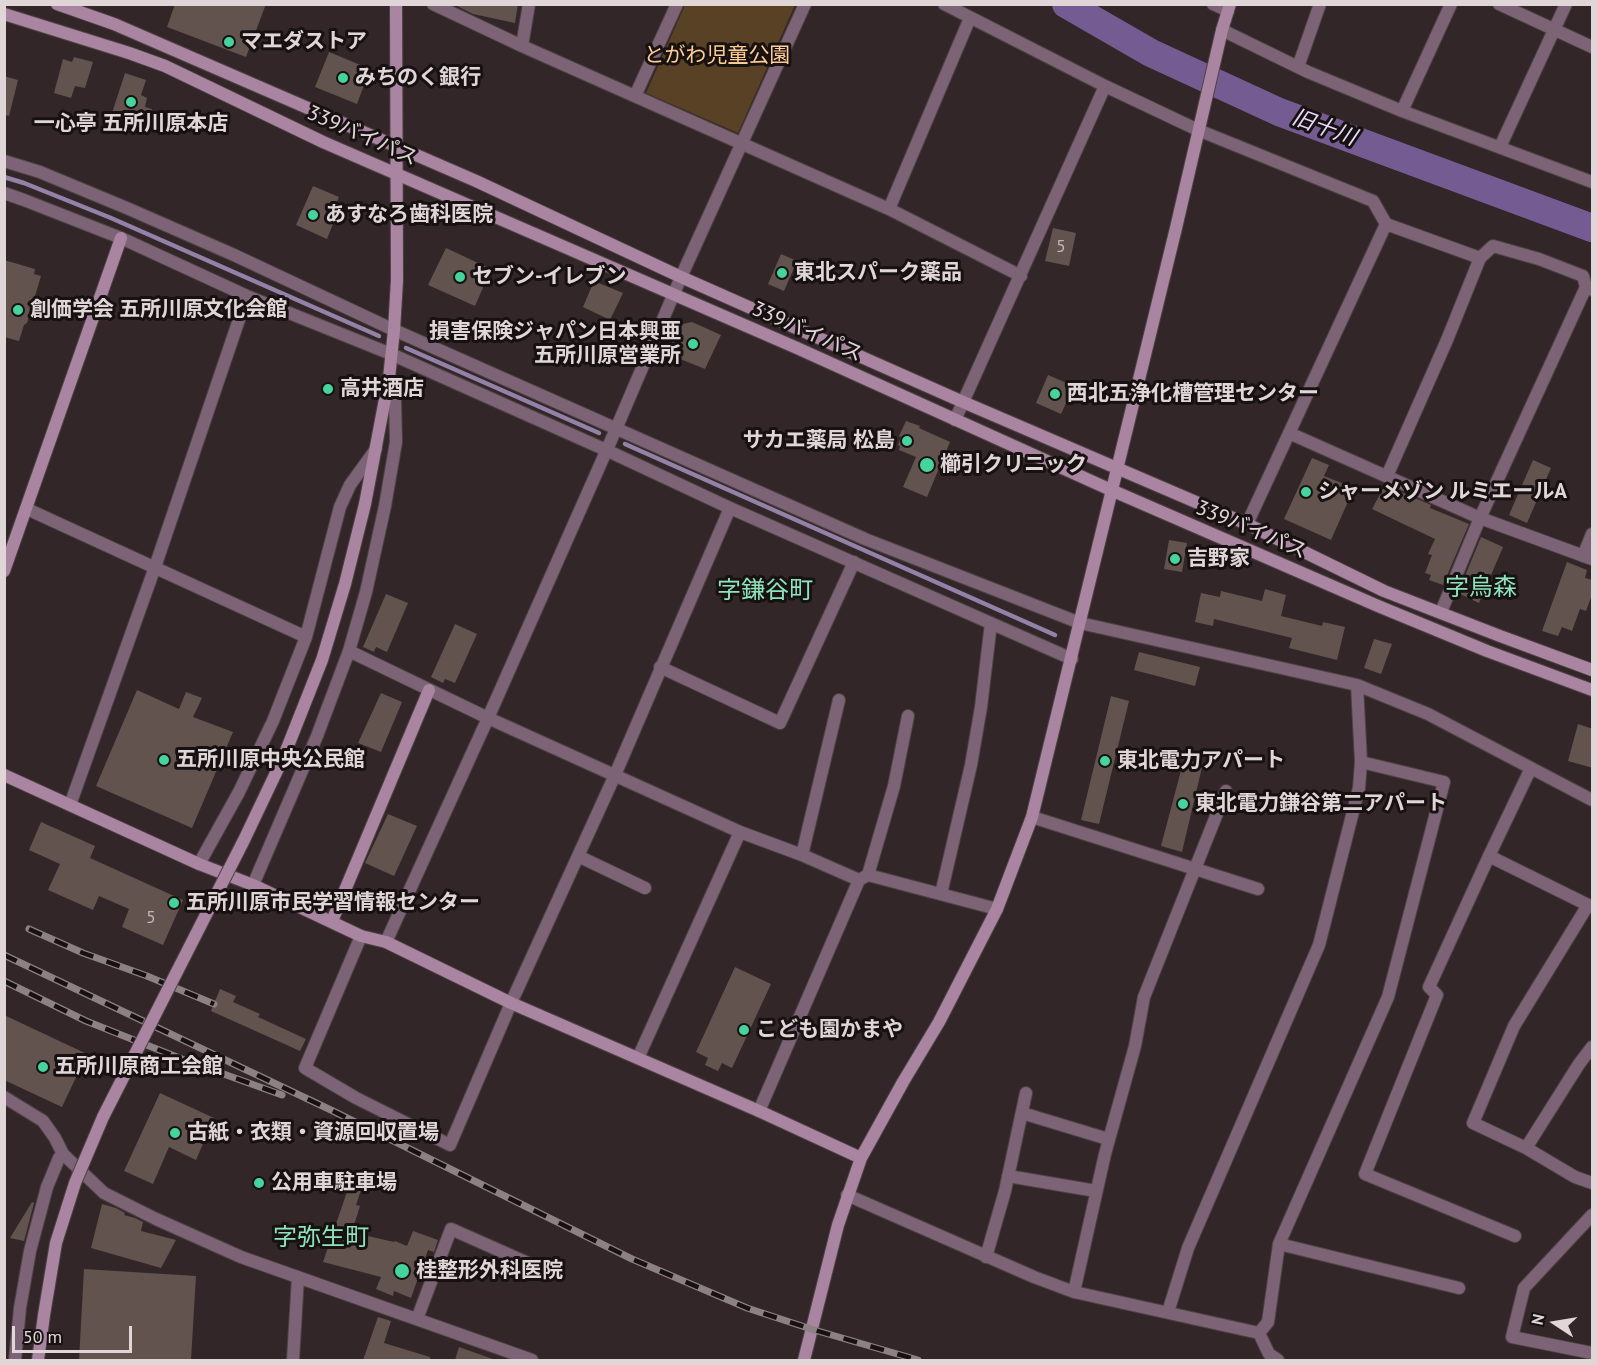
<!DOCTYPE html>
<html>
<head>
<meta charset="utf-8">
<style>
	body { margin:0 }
	#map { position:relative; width:1597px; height:1365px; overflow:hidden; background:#332628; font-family:"PT Sans",sans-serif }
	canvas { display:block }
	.frame { position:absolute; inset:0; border:6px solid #e0d6d8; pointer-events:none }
	.north { position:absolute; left:1525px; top:1293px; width:60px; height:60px; -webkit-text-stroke:4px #171112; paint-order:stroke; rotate:282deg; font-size:16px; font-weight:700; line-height:24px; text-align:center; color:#e0d6d8 }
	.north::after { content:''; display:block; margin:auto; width:21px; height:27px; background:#e0d6d8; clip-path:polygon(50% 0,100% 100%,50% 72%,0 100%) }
	.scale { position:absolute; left:12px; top:1326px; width:120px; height:27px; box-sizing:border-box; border:3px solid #e0d6d8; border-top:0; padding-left:8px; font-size:18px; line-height:21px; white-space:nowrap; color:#e0d6d8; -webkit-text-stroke:4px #171112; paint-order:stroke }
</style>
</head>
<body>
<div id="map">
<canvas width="1597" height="1365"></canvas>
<div class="frame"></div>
<div class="north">N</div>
<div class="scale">50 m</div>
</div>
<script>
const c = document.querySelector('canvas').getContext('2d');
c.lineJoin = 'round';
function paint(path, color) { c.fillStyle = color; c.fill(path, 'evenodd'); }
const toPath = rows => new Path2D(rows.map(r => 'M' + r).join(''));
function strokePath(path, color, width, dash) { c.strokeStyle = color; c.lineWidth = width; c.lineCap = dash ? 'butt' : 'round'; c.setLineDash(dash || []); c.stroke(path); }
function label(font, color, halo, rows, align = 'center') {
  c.font = font + ' "PT Sans","Noto Sans JP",sans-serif'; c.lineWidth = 6; c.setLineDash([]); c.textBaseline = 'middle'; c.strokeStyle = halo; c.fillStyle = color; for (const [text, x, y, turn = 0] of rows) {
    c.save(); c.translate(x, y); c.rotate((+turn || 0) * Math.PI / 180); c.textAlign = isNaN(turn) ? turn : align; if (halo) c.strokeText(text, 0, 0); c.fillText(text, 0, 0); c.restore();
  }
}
paint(toPath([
	[685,5,795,5,738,133,646,93]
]), '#584125');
strokePath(toPath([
	[4,177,24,183,111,218,379,336],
	[406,348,599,433],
	[625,444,1055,635]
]), '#9481a7', 4.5);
strokePath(toPath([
	[1066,4,1151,53,1279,112,1592,228]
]), '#745c92', 28);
paint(toPath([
	[175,4,266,4,246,57,167,27],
	[457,4,518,4,515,23,473,14,457,6],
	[329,52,370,69,357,104,315,87],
	[74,57,93,62,85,88,75,86,71,98,54,93,63,59,72,62],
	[125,73,146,80,141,95,147,98,145,107,152,109,146,126,112,113],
	[4,76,18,80,9,116,4,115],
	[313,186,339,197,329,222,333,224,327,239,296,225],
	[1053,228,1076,233,1069,266,1045,261],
	[446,248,491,269,475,306,428,285],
	[781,254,797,261,784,291,768,284],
	[4,260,35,269,34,274,41,276,27,323,24,325,19,341,4,337],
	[594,281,623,293,610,320,583,307],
	[692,322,721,335,705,369,665,353,678,325],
	[1048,375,1074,386,1061,414,1036,403],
	[906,421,920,426,919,428,950,442,927,497,903,487,916,457,899,450,900,446,898,445,901,437,899,436],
	[1312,458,1329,465,1324,476,1354,488,1331,540,1284,519],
	[1533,460,1551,468,1527,523,1509,515],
	[1385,485,1431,505,1430,508,1469,524,1443,585,1429,580,1431,575,1425,573,1432,555,1428,554,1435,539,1372,509],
	[1481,537,1503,547,1479,603,1458,593],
	[1169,540,1187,543,1182,572,1164,569],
	[1567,562,1587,570,1585,578,1593,580,1593,592,1586,611,1580,609,1572,631,1562,627,1558,636,1542,631],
	[1265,589,1286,595,1281,616,1322,626,1323,622,1345,627,1337,660,1289,648,1292,638,1214,619,1213,626,1195,622,1201,593,1220,597,1221,591,1262,601],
	[386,594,408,603,387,652,376,647,374,652,363,647],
	[455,624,477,634,455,683,445,679,443,683,431,677],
	[1374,639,1392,644,1381,674,1364,668],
	[1139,652,1200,667,1195,686,1134,670],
	[137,690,179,709,186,692,202,698,193,717,233,732,192,828,96,786],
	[381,693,402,702,381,752,358,743],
	[1111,696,1129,701,1099,824,1081,820],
	[1578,724,1593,729,1593,768,1568,761],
	[1184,759,1203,763,1182,852,1161,846],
	[388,814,417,826,394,876,365,863],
	[41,822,95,846,90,858,183,900,163,945,122,927,129,909,99,896,93,910,48,890,60,864,29,850],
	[735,967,771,984,732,1068,722,1063,718,1071,705,1065,708,1058,696,1052],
	[220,989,236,996,233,1002,260,1014,258,1017,306,1039,300,1051,211,1011],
	[4,1015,87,1054,62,1107,4,1080],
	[160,1093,214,1118,196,1160,169,1147,153,1184,124,1171],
	[352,1177,364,1181,356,1205,360,1206,354,1225,361,1226,359,1234,394,1242,395,1241,407,1246,413,1231,438,1240,434,1252,428,1250,411,1298,394,1291,393,1296,376,1289,381,1277,323,1262],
	[32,1202,34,1203,24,1241,10,1238],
	[102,1204,116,1208,125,1213,124,1215,135,1218,143,1222,141,1231,176,1240,161,1268,91,1248],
	[84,1269,196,1276,191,1360,79,1360],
	[378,1317,391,1321,384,1343,430,1357,430,1360,363,1360],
	[459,1347,493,1359,493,1360,455,1360]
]), '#62534e');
const street = toPath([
	[433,4,522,46,889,209,1021,276],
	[944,4,1105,86,1198,130,1373,201,1386,224],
	[1213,4,1228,11],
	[1499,4,1592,47],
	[1222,30,1308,72,1402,111,1592,182],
	[522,46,529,4],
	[1298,67,1320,4],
	[635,96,677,4],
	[1402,111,1451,4],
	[1500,147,1566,4],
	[4,161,40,172,129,209,234,255,394,330,865,539,1080,623,1357,685,1428,714,1592,800],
	[4,193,24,200,121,238,247,296,391,354,606,450,730,508,1072,659],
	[889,209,970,18],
	[1480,258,1493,246,1539,259,1583,276,1586,287],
	[955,420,1105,86],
	[1289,433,1480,518,1592,559],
	[27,509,306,637],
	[1247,524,1386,224,1480,258,1447,340,1387,476],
	[1583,556,1592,534],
	[1441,612,1480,518,1586,287,1592,290],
	[349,651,488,718,740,832,802,855,859,880],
	[660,667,780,723,854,562],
	[1531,768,1489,856,1592,907],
	[70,805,155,567,247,296],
	[1032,817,1258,889],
	[802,855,839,700],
	[578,856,645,888],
	[1489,856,1429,987,1437,995,1365,1174,1515,1236],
	[199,864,239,792,273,721,306,637,340,507,350,485,376,449],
	[868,875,894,786,908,716],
	[253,885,317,736,349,651,366,592,385,506,396,442,395,401,389,378],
	[941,894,971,765,981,707,991,623],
	[1588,905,1514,1026,1473,1123,1526,1148,1575,1177,1592,1183],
	[361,936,305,1068,356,1098,450,1145,511,1003,615,775,730,508],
	[386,942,488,718,616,429,681,277,805,4],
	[638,1058,740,832],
	[4,1097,43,1121,55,1138,63,1154,104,1193,156,1219,241,1257,532,1360],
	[759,1111,859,880,868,875,997,909],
	[1022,1113,1108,1139],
	[1526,1148,1579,1064,1592,1047],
	[1008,1176,1096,1191],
	[847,1195,1034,1277,1074,1292,1259,1333,1268,1322,1279,1244,1388,997,1444,782,1361,762],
	[1592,1215,1524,1288,1512,1337,1592,1353],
	[1279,1244,1459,1288],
	[986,1257,1005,1191,1026,1093],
	[1074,1292,1105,1154,1135,1046,1144,997,1226,791],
	[1168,1312,1188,1248,1319,945,1359,788,1361,762,1357,685],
	[417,1319,451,1229,530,1264],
	[1259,1333,1269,1354,1278,1360],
	[15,1360,20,1308,30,1251,47,1187,59,1158,63,1154],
	[293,1360,298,1277]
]);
const secondary = toPath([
	[57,4,114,24,476,181,681,277,963,402,1247,524,1384,591,1500,636,1592,670],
	[4,14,129,53,165,66,323,142,797,348,1111,490,1378,606,1487,651,1592,690],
	[365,504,389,378,394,330,397,280,396,4],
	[4,571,121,238],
	[4,775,199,864,253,885,361,936,386,942,511,1003,759,1111,861,1158],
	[332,921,429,690],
	[804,1360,838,1225,861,1158,903,1082,939,1022,997,909,1032,817,1176,228,1222,30,1230,4]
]);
strokePath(street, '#4f4244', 14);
strokePath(secondary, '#4f4244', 14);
strokePath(street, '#7c6476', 12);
strokePath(secondary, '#aa85a1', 12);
const rail = toPath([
	[29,929,83,953,147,976,214,1004],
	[4,955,333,1111,632,1259,747,1308,811,1329,918,1360],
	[4,981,86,1021,182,1059,282,1095]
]);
strokePath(rail, '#8d8183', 7);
strokePath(rail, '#171112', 4.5, [14]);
const secondaryBridge = toPath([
	[38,1360,44,1315,56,1243,75,1183,103,1117,244,840,284,756,322,660,345,584,365,504]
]);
strokePath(secondaryBridge, '#4f4244', 14, []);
strokePath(secondaryBridge, '#aa85a1', 12);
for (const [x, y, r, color] of [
	[229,42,6,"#46d49e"],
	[343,78,6,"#46d49e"],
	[131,102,6,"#46d49e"],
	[313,215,6,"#46d49e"],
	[782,273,6,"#46d49e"],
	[460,277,6,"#46d49e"],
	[18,310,6,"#46d49e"],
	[693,344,6,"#46d49e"],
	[328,389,6,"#46d49e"],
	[1055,394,6,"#46d49e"],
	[907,441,6,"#46d49e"],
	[927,465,8,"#46d49e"],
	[1306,492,6,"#46d49e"],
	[1175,559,6,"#46d49e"],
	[164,760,6,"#46d49e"],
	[1105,761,6,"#46d49e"],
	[1183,804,6,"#46d49e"],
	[174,903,6,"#46d49e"],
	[744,1030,6,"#46d49e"],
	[43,1067,6,"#46d49e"],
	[175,1133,6,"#46d49e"],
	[259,1183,6,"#46d49e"],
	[402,1271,8,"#46d49e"]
]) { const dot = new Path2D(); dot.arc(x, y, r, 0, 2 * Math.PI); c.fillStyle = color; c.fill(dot); strokePath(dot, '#171112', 2); }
label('18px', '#c0b5b6', null, [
	["5",1061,247],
	["5",151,918]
]);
label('bold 21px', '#e0d6d8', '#171112', [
	["マエダストア",241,42],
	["みちのく銀行",355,78],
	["一心亭 五所川原本店",131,124,"center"],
	["あすなろ歯科医院",325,215],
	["東北スパーク薬品",794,273],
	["セブン-イレブン",472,277],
	["創価学会 五所川原文化会館",30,310],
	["損害保険ジャパン日本興亜",681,332,"right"],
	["五所川原営業所",681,356,"right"],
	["高井酒店",340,389],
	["西北五浄化槽管理センター",1067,394],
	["サカエ薬局 松島",895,441,"right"],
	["櫛引クリニック",940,465],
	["シャーメゾン ルミエールA",1318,492],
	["吉野家",1187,559],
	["五所川原中央公民館",176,760],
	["東北電力アパート",1117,761],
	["東北電力鎌谷第二アパート",1195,804],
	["五所川原市民学習情報センター",186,903],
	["こども園かまや",756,1030],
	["五所川原商工会館",55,1067],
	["古紙・衣類・資源回収置場",187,1133],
	["公用車駐車場",271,1183],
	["桂整形外科医院",416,1271]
], 'left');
label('21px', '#fecb92', '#171112', [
	["とがわ児童公園",717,56]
]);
label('21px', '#e0d6d8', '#171112', [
	["339バイパス",362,136,24],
	["339バイパス",807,332,24],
	["339バイパス",1251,530,23]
]);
label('italic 22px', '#e8dafb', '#171112', [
	["旧十川",1324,128,20]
]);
label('24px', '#8de3bc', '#171112', [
	["字烏森",1481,588],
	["字鎌谷町",765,591],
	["字弥生町",321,1238]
]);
</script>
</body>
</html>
